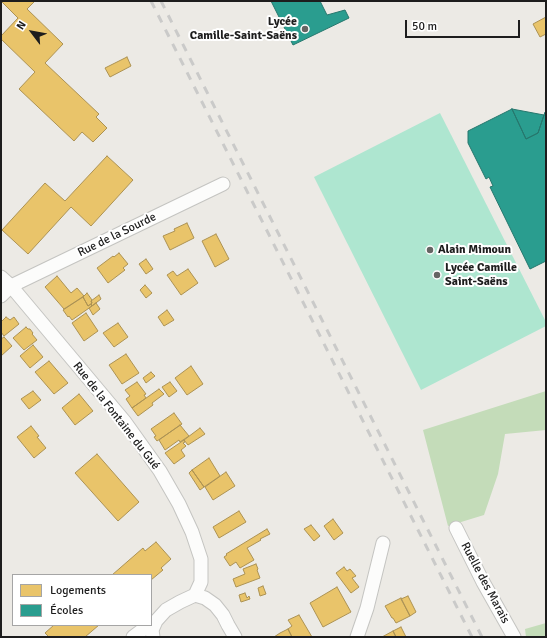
<!DOCTYPE html>
<html>
<head>
<meta charset="utf-8">
<style>
	body { margin:0 }
	#map { position:relative; width:547px; height:638px; overflow:hidden; background:#eceae5; font-family:Signika,sans-serif }
	canvas { display:block }
	.frame { position:absolute; inset:0; border:2px solid #1d1d1d; pointer-events:none }
	.legend { position:absolute; left:12px; top:574px; width:140px; height:52px; box-sizing:border-box; background:#fff; border:1px solid #a5a5a5; margin:0; padding:5px 7px; list-style:none; font-size:12px; color:#1d1d1d }
	.legend li { display:flex; align-items:center; gap:8px; height:20px }
	.legend b { width:20px; border:1px solid #a5a5a5 }
	.north { position:absolute; left:12px; top:12px; width:40px; height:40px; -webkit-text-stroke:3px #fff; paint-order:stroke; rotate:302deg; font-size:11px; font-weight:700; line-height:16px; text-align:center; color:#1d1d1d }
	.north::after { content:''; display:block; margin:auto; width:14px; height:18px; background:#1d1d1d; clip-path:polygon(50% 0,100% 100%,50% 72%,0 100%) }
	.scale { position:absolute; left:405px; top:20px; width:115px; height:18px; box-sizing:border-box; border:2px solid #1d1d1d; border-top:0; padding-left:5px; font-size:12px; line-height:14px; white-space:nowrap; color:#1d1d1d; -webkit-text-stroke:3px #fff; paint-order:stroke }
</style>
</head>
<body>
<div id="map">
<canvas width="547" height="638"></canvas>
<div class="frame"></div>
<ul class="legend">
<li><b style="height:11px;background:#e9c46a"></b>Logements</li>
<li><b style="height:11px;background:#2a9d8f"></b>Écoles</li>
</ul>
<div class="north">N</div>
<div class="scale">50 m</div>
</div>
<script>
const c = document.querySelector('canvas').getContext('2d');
c.lineJoin = 'round';
function paint(path, color) { c.fillStyle = color; c.fill(path, 'evenodd'); }
const toPath = rows => new Path2D(rows.map(r => 'M' + r).join(''));
function strokePath(path, color, width, dash) { c.strokeStyle = color; c.lineWidth = width; c.lineCap = dash ? 'butt' : 'round'; c.setLineDash(dash || []); c.stroke(path); }
function label(font, color, halo, rows, align = 'center') {
  c.font = font + ' Signika,sans-serif'; c.lineWidth = 4; c.setLineDash([]); c.textBaseline = 'middle'; c.strokeStyle = halo; c.fillStyle = color; for (const [text, x, y, turn = 0] of rows) {
    c.save(); c.translate(x, y); c.rotate((+turn || 0) * Math.PI / 180); c.textAlign = isNaN(turn) ? turn : align; if (halo) c.strokeText(text, 0, 0); c.fillText(text, 0, 0); c.restore();
  }
}
paint(toPath([
	[546,391,546,430,505,434,498,474,484,515,448,526,423,430],
	[546,623,546,637,526,637,525,629]
]), '#c4dcb9');
paint(toPath([
	[440,113,546,322,546,326,421,390,314,177]
]), '#aee6d0');
const homes = toPath([
	[1,1,35,1,27,9,63,44,45,63,99,114,96,117,107,128,93,142,82,132,74,141,19,89,35,72,1,39,1,36,18,18,1,1],
	[546,17,546,34,540,37,533,24,546,17],
	[127,57,131,66,110,77,105,68,127,57],
	[107,156,133,180,91,226,71,207,28,254,2,230,45,183,65,201,107,156],
	[187,223,194,238,170,250,163,236,175,231,174,229,187,223],
	[216,234,229,259,215,267,202,241,216,234],
	[119,253,128,264,123,268,125,270,108,283,97,268,113,256,114,257,119,253],
	[146,259,153,269,146,274,139,264,146,259],
	[188,269,198,283,181,295,167,275,173,271,177,276,188,269],
	[57,276,71,293,77,288,84,296,64,309,45,287,57,276],
	[145,285,152,293,146,298,140,290,145,285],
	[87,293,92,300,91,301,92,303,88,306,83,297,87,293],
	[99,295,101,299,92,306,91,304,92,303,91,301,99,295],
	[83,297,88,306,91,304,92,306,72,320,69,316,68,317,63,310,83,297],
	[96,303,100,309,93,315,89,308,96,303],
	[167,310,174,320,164,326,158,317,167,310],
	[86,313,98,331,84,341,72,323,86,313],
	[6,317,10,320,14,317,19,324,4,336,1,332,1,322,6,317],
	[118,323,128,337,114,347,103,333,118,323],
	[26,327,28,329,30,329,33,333,32,334,37,340,24,350,13,338,26,327],
	[4,337,12,346,1,356,1,339,4,337],
	[33,345,43,357,30,368,20,356,33,345],
	[126,354,139,373,122,384,109,365,126,354],
	[49,361,68,383,54,394,35,372,49,361],
	[191,366,203,384,187,395,175,378,191,366],
	[151,372,155,376,146,383,143,378,151,372],
	[137,382,146,394,144,395,146,398,132,408,126,399,130,396,125,390,137,382],
	[170,382,177,391,169,397,162,387,170,382],
	[159,389,164,394,152,403,153,405,138,416,132,408,159,389],
	[33,391,41,400,29,409,21,399,33,391],
	[79,394,93,411,75,425,62,408,79,394],
	[174,413,182,424,157,441,154,437,156,436,151,429,174,413],
	[180,425,189,436,180,442,179,440,165,450,159,440,180,425],
	[31,426,39,436,37,437,46,448,34,458,17,437,31,426],
	[200,428,205,434,188,445,184,440,200,428],
	[184,440,185,442,183,443,186,446,181,450,185,456,174,464,165,453,184,440],
	[97,454,139,502,118,521,75,473,97,454],
	[209,458,220,476,204,487,192,470,209,458],
	[192,470,204,487,200,490,189,473,192,470],
	[226,472,235,486,213,500,205,487,226,472],
	[239,511,246,522,219,538,213,527,239,511],
	[333,519,343,533,334,540,324,526,333,519],
	[311,525,320,536,314,541,304,529,311,525],
	[267,529,270,534,260,539,261,540,247,548,254,560,240,568,236,562,230,566,224,557,227,555,226,554,267,529],
	[156,542,171,559,161,568,163,570,151,580,151,575,112,575,143,548,145,551,156,542],
	[256,564,258,569,257,570,260,578,236,587,233,579,245,574,243,569,256,564],
	[344,567,347,571,350,569,356,576,352,578,359,587,351,593,336,573,344,567],
	[263,586,266,594,260,596,258,588,263,586],
	[337,587,351,612,323,627,310,603,337,587],
	[245,593,247,598,249,596,250,599,241,602,239,595,245,593],
	[408,596,416,612,410,616,401,599,408,596],
	[401,598,410,616,396,623,393,618,392,618,385,606,401,598],
	[299,615,312,637,292,637,288,629,292,626,288,620,299,615],
	[54,625,99,625,85,637,49,637,45,633,54,625],
	[401,627,406,637,396,637,393,631,401,627],
	[288,629,292,637,274,637,280,633,288,629],
	[393,631,396,637,382,637,393,631]
]);
paint(homes, '#e9c46a');
strokePath(homes, '#ac9253', 1);
const schools = toPath([
	[271,1,320,1,327,15,345,10,349,18,293,45,271,1],
	[512,109,544,115,538,133,526,139,512,109],
	[512,109,526,139,538,133,545,112,546,112,546,261,530,269,490,187,493,186,489,177,486,179,468,143,468,131,512,109]
]);
paint(schools, '#2a9d8f');
strokePath(schools, '#26776d', 1);
const street = toPath([
	[1,277,11,286,125,422,160,471,179,504,192,532,201,559,201,582,195,595],
	[1,296,11,286,223,184],
	[456,528,483,582,514,637],
	[133,637,149,625],
	[153,637,152,630,156,621,166,610,180,602,195,595,205,598,215,605,223,615,228,625,235,637],
	[357,637,367,608,383,543]
]);
strokePath(street, '#c4c4c1', 15);
strokePath(street, '#fcfcfb', 13);
strokePath(toPath([
	[151,1,472,637],
	[161,1,482,637]
]), '#cacac9', 3, [8, 8]);
for (const [x, y, r, color] of [
	[305,29,4,"#656563"],
	[430,250,4,"#656563"],
	[437,275,4,"#656563"]
]) { const dot = new Path2D(); dot.arc(x, y, r, 0, 2 * Math.PI); c.fillStyle = color; c.fill(dot); strokePath(dot, '#fff', 1.5); }
label('bold 12px', '#1d1d1d', '#fff', [
	["Lycée",297,22,"right"],
	["Camille-Saint-Saëns",297,36,"right"],
	["Alain Mimoun",438,250],
	["Lycée Camille",445,268],
	["Saint-Saëns",445,282]
], 'left');
label('12px', '#1d1d1d', '#fff', [
	["Rue de la Sourde",117,235,-26],
	["Rue de la Fontaine du Gué",116,416,52],
	["Ruelle des Marais",485,583,62]
]);
</script>
</body>
</html>
